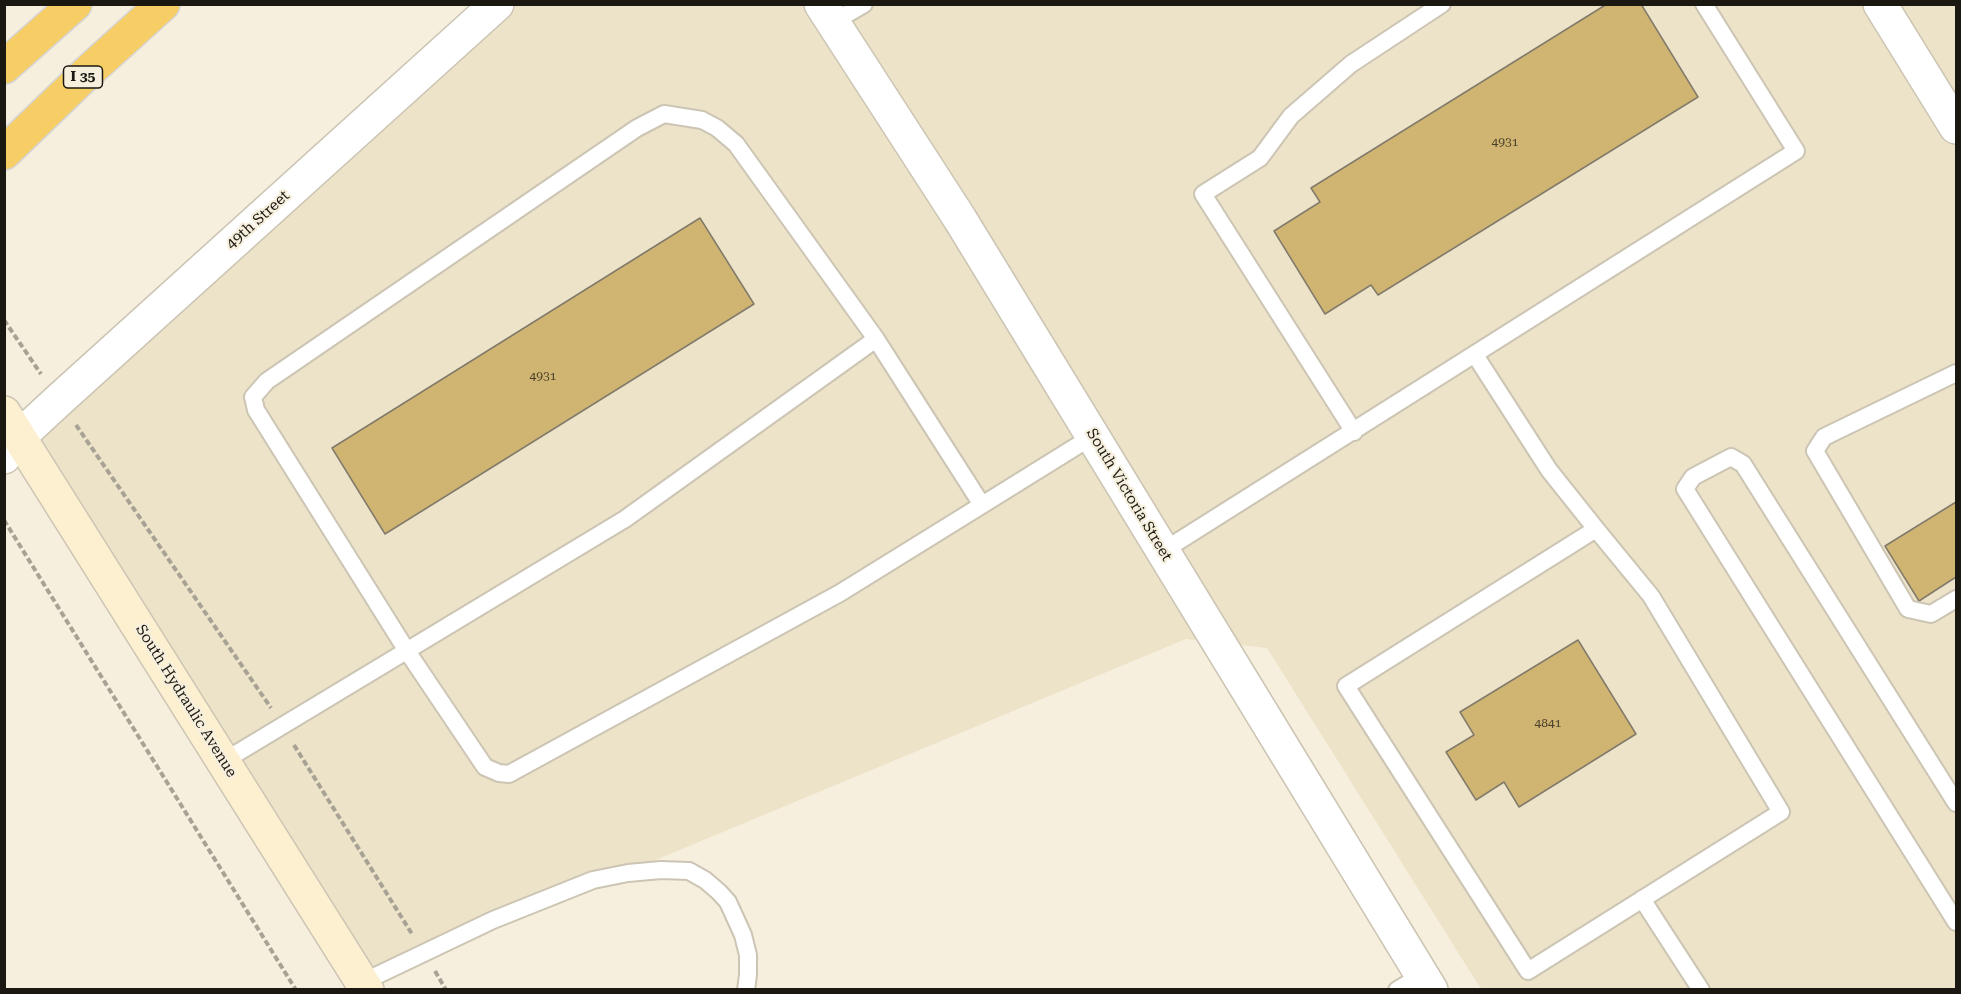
<!DOCTYPE html>
<html>
<head>
<meta charset="utf-8">
<style>
	body { margin:0 }
	#map { position:relative; width:1961px; height:994px; overflow:hidden; background:#f6efdd; font-family:"Roboto Serif",serif }
	canvas { display:block }
	.frame { position:absolute; inset:0; border:6px solid #1a1811; pointer-events:none }
</style>
</head>
<body>
<div id="map">
<canvas width="1961" height="994"></canvas>
<div class="frame"></div>
</div>
<script>
const c = document.querySelector('canvas').getContext('2d');
c.lineJoin = 'round';
function paint(path, color) { c.fillStyle = color; c.fill(path, 'evenodd'); }
const toPath = rows => new Path2D(rows.map(r => 'M' + r).join(''));
function strokePath(path, color, width, dash) { c.strokeStyle = color; c.lineWidth = width; c.lineCap = dash ? 'butt' : 'round'; c.setLineDash(dash || []); c.stroke(path); }
function label(font, color, halo, rows, align = 'center') {
  c.font = font + ' "Roboto Serif",serif'; c.lineWidth = 4.5; c.setLineDash([]); c.textBaseline = 'middle'; c.strokeStyle = halo; c.fillStyle = color; for (const [text, x, y, turn = 0] of rows) {
    c.save(); c.translate(x, y); c.rotate((+turn || 0) * Math.PI / 180); c.textAlign = isNaN(turn) ? turn : align; if (halo) c.strokeText(text, 0, 0); c.fillText(text, 0, 0); c.restore();
  }
}
paint(toPath([
	[509,5,1956,5,1956,989,1481,989,1267,648,1186,639,363,982,19,437]
]), '#ede3c9');
const building = toPath([
	[1607,4,1641,4,1698,97,1378,295,1371,285,1325,314,1274,231,1320,202,1311,188,1607,4],
	[700,218,754,304,385,534,332,448,700,218],
	[1956,502,1956,577,1919,601,1885,546,1956,502],
	[1578,640,1636,734,1519,807,1504,782,1476,800,1446,752,1474,735,1460,712,1578,640]
]);
paint(building, '#d0b572');
strokePath(building, '#827b6b', 1.5);
const lane = toPath([
	[833,22,864,4],
	[876,339,736,144,717,128,702,120,664,114,637,128,267,381,253,397,256,410,407,651,485,767,499,773,509,774,840,593,982,505],
	[1475,355,1549,470,1596,529,1651,596,1781,812,1528,971,1346,686,1596,529],
	[1956,373,1824,437,1815,451,1908,609,1931,614,1956,599],
	[1354,432,1203,194,1260,158,1291,116,1351,64,1442,4],
	[1163,551,1796,151,1704,4],
	[224,761,625,519,876,339,982,505,1093,436],
	[1956,803,1743,464,1731,457,1693,477,1685,489,1956,922],
	[1642,899,1701,990],
	[363,982,493,920,593,880,628,873,661,870,689,871,705,880,719,892,728,902,743,935,748,955,748,975,746,990],
	[1397,990,1422,975]
]);
const street = toPath([
	[821,4,960,219,1431,990],
	[1880,4,1956,127],
	[4,457,19,437,59,400,497,4]
]);
const secondary = toPath([
	[4,413,367,990]
]);
const highway = toPath([
	[4,67,75,4],
	[4,153,89,71,163,4]
]);
strokePath(lane, '#ccc5b4', 20);
strokePath(street, '#ccc5b4', 36);
strokePath(secondary, '#ccc5b4', 36);
strokePath(highway, '#d6d5d4', 36);
strokePath(toPath([
	[4,320,41,374],
	[76,425,271,708],
	[4,520,296,990],
	[294,745,412,934],
	[435,971,446,990]
]), '#a7a294', 4, [6, 3]);
strokePath(lane, '#fff', 16);
strokePath(street, '#fff', 33);
strokePath(secondary, '#fcf0d1', 33);
strokePath(highway, '#f6ce65', 33);
label('12px', '#483f29', null, [
	["4931",1505,142],
	["4931",543,376],
	["4841",1548,723]
]);
for (const [x, y, w] of [
	[83,77,39]
]) { const box = new Path2D(); box.roundRect(x - w / 2, y - 11, w, 22, 4.5); c.fillStyle = '#f6efdd'; c.fill(box); strokePath(box, '#1a1811', 1.5); }
label('bold 14px', '#1a1811', null, [
	["I 35",83,77]
]);
label('15px', '#1a1811', '#f6efdd', [
	["49th Street",258,220,-42],
	["South Victoria Street",1129,495,59],
	["South Hydraulic Avenue",186,701,58]
]);
</script>
</body>
</html>
